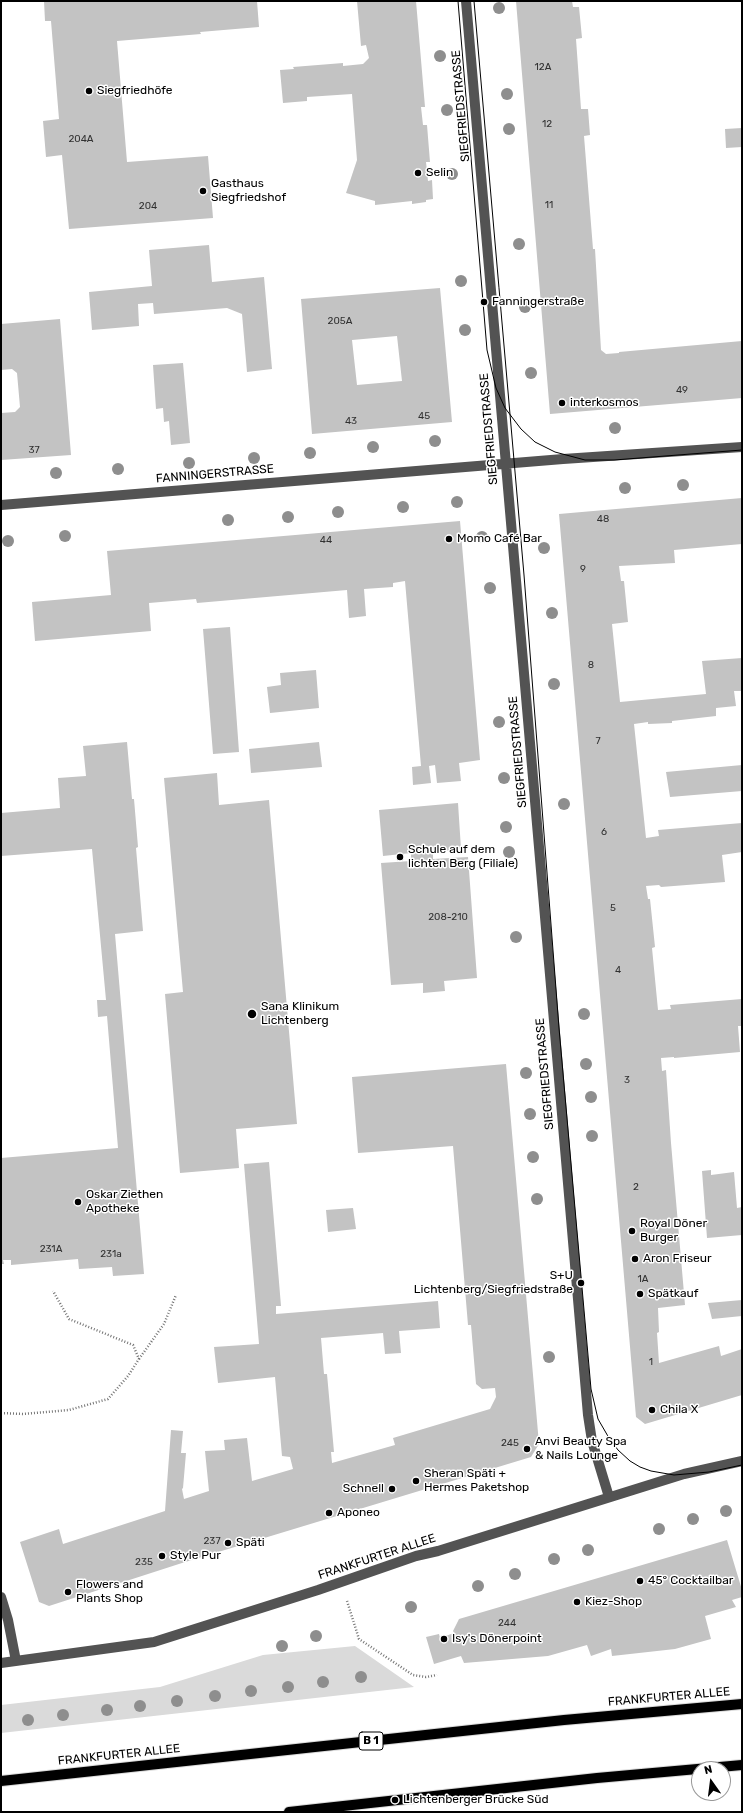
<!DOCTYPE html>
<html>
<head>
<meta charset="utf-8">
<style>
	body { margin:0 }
	#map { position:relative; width:743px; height:1813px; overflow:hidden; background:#fff; font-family:Rubik,sans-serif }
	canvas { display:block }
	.frame { position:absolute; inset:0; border:2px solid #000; pointer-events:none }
	.north { position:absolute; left:691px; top:1761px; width:40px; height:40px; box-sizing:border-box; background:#fff; border:1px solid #999; border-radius:50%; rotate:346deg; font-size:11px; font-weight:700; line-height:16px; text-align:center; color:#000 }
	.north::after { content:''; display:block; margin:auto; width:14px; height:18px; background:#000; clip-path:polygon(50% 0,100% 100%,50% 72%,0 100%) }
</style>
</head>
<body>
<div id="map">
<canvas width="743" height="1813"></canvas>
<div class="frame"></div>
<div class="north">N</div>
</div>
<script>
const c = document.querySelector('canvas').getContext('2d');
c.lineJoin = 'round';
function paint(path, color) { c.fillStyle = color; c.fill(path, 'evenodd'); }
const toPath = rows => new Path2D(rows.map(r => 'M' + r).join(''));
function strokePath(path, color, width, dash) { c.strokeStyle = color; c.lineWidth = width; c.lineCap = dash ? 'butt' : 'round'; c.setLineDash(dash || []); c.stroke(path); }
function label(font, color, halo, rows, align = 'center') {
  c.font = font + ' Rubik,sans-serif'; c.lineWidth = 3; c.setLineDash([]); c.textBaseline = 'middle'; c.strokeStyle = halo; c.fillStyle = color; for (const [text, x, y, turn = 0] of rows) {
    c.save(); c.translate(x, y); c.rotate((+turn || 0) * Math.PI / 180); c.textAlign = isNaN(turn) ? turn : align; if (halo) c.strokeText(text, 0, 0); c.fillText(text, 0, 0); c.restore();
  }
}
paint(toPath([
	[355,1646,414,1687,1,1733,1,1705,160,1687,263,1655]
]), '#dadada');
paint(toPath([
	[44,1,257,1,259,27,200,32,201,34,117,41,127,162,208,156,213,218,69,229,62,155,46,157,43,121,59,119,51,21,45,21],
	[357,1,416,1,425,107,421,107,423,125,427,125,430,162,426,162,428,181,432,180,433,199,426,200,426,202,412,204,412,201,375,205,375,201,346,193,357,160,352,94,307,97,307,101,283,103,280,70,294,69,293,67,343,63,343,66,363,64,369,58,366,45,361,46],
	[516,1,572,1,573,7,579,7,582,38,576,39,581,109,588,109,590,135,584,136,593,249,595,249,601,350,606,354,619,353,619,352,742,341,742,398,550,414],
	[742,128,742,147,726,148,725,129],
	[209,245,212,282,264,277,272,369,247,372,242,314,227,308,154,314,153,303,138,304,139,326,92,330,89,292,152,286,149,250],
	[440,288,452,422,312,434,301,299],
	[397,336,402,381,357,385,352,340],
	[60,319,71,455,1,460,1,413,15,412,20,407,17,373,12,369,1,370,1,324],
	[183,363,190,443,171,445,169,421,164,422,163,408,156,409,153,365],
	[742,498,742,544,674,550,675,563,619,566,621,581,624,581,628,622,612,624,620,702,706,694,702,661,742,658,742,691,734,691,736,706,716,708,716,716,672,721,672,723,648,724,648,722,634,724,646,838,659,836,658,830,742,823,742,852,722,855,725,882,661,887,659,885,646,886,648,899,650,899,655,947,652,948,658,1010,671,1009,670,1005,742,999,742,1026,738,1026,740,1052,674,1058,674,1057,661,1058,662,1071,666,1070,671,1143,685,1305,658,1308,659,1332,657,1333,659,1363,719,1346,721,1356,742,1349,742,1395,645,1424,636,1417,559,514],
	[460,521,480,760,459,763,461,781,437,783,435,765,429,766,431,783,413,785,412,767,421,766,405,581,393,583,393,587,364,589,366,616,349,618,347,590,197,603,196,599,149,603,151,631,35,641,32,602,111,595,107,551],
	[230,627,239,752,213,754,203,629],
	[316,670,319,708,270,713,267,687,281,685,280,673],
	[127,742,132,799,134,799,138,847,136,848,143,931,115,934,144,1274,113,1276,112,1267,79,1269,78,1259,11,1265,11,1260,3,1260,4,1264,1,1264,1,1158,118,1148,107,1016,98,1017,97,1000,106,1000,92,849,1,856,1,813,60,808,58,778,86,776,83,746],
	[319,742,322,767,251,773,249,749],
	[742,765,742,791,670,797,666,772],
	[217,773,219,805,269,800,297,1124,236,1129,239,1168,180,1173,165,994,183,992,164,778],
	[458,803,461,849,433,852,433,859,468,857,477,978,444,981,445,991,423,993,423,983,391,985,381,863,411,861,411,853,383,856,379,810],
	[506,1064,539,1444,531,1457,182,1563,49,1606,39,1602,20,1542,59,1529,63,1544,165,1511,171,1430,183,1431,181,1453,186,1453,183,1488,182,1489,184,1499,209,1491,205,1451,225,1450,224,1440,247,1438,252,1481,293,1469,290,1457,282,1456,275,1377,218,1383,214,1347,259,1344,244,1164,269,1162,281,1306,276,1306,276,1314,438,1301,440,1328,399,1331,401,1353,385,1354,383,1333,321,1338,324,1374,327,1374,334,1452,331,1452,332,1463,395,1445,393,1438,490,1409,496,1397,495,1388,482,1389,476,1384,471,1325,468,1325,453,1146,358,1153,352,1077],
	[711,1170,711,1175,734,1172,737,1208,742,1207,742,1235,707,1238,702,1171],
	[353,1208,356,1229,328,1232,326,1210],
	[742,1300,742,1316,712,1319,708,1303],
	[727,1540,742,1590,742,1597,732,1600,736,1607,705,1616,711,1639,675,1649,612,1656,611,1649,591,1656,587,1645,548,1656,464,1663,461,1656,434,1664,426,1637,439,1634,440,1638,454,1633,453,1631,459,1619]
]), '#c3c3c3');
const major = toPath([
	[1,1781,564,1720,742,1704],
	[289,1812,597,1778,742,1765]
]);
strokePath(major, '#dbdbdb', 12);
strokePath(toPath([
	[139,1359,164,1324,176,1295],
	[1,1413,23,1414,69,1410,108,1399,128,1376,139,1359,133,1345,69,1319,53,1291],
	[347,1601,359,1639,413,1675,426,1677,437,1675]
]), '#757575', 2.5, [1, 2]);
strokePath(toPath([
	[466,1,588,1415,592,1441,609,1497],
	[1,505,563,459,742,447],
	[1,1597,8,1620,16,1661],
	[1,1663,154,1642,318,1590,416,1556,438,1551,684,1474,742,1461]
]), '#535353', 10);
strokePath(major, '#000', 10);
strokePath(toPath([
	[458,1,487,350,496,388,505,408,521,429,535,442,555,452,585,460,614,460,742,450],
	[474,1,524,575,559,1028,591,1389,598,1419,609,1438,618,1450,630,1461,640,1467,651,1471,674,1475,709,1472,742,1465]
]), '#000', 1);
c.fillStyle = '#8e8e8e';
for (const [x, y] of [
	[499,8],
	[440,56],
	[507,94],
	[447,110],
	[509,129],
	[452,174],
	[519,244],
	[461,281],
	[525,307],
	[465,330],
	[531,373],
	[615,428],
	[435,441],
	[373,447],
	[310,453],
	[254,458],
	[189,463],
	[118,469],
	[56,473],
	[683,485],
	[625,488],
	[457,502],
	[403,507],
	[338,512],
	[288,517],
	[228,520],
	[65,536],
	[482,537],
	[8,541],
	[544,548],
	[490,588],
	[552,613],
	[554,684],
	[499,722],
	[504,778],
	[564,804],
	[506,827],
	[509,852],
	[516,937],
	[584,1014],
	[586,1064],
	[526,1073],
	[591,1097],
	[530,1114],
	[592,1136],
	[533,1157],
	[537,1199],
	[549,1357],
	[726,1511],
	[693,1519],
	[659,1529],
	[588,1550],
	[554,1559],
	[515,1574],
	[478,1586],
	[411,1607],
	[316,1636],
	[282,1646],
	[361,1677],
	[323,1682],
	[288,1687],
	[251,1691],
	[215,1696],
	[177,1701],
	[140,1706],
	[107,1710],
	[63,1715],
	[28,1720]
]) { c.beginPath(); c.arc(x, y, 6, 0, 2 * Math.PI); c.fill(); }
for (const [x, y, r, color] of [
	[89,91,4,"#000"],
	[418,173,4,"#000"],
	[203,191,4,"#000"],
	[484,302,4,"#000"],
	[562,403,4,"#000"],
	[449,539,4,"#000"],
	[400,857,4,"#000"],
	[252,1014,5,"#000"],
	[78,1202,4,"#000"],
	[632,1231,4,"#000"],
	[635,1259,4,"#000"],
	[581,1283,4,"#000"],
	[640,1294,4,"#000"],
	[652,1410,4,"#000"],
	[527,1449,4,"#000"],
	[416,1481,4,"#000"],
	[392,1489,4,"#000"],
	[329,1513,4,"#000"],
	[228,1543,4,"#000"],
	[162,1556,4,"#000"],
	[640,1581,4,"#000"],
	[68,1592,4,"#000"],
	[577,1602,4,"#000"],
	[444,1639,4,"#000"],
	[395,1800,4,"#000"]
]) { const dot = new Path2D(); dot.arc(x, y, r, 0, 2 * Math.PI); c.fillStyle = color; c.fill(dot); strokePath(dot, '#fff', 1.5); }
label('10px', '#313131', null, [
	["12A",543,67],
	["12",547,124],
	["204A",81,139],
	["11",549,205],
	["204",148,206],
	["205A",340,321],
	["49",682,390],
	["45",424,416],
	["43",351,421],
	["37",34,450],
	["48",603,519],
	["44",326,540],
	["9",583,569],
	["8",591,665],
	["7",598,741],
	["6",604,832],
	["5",613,908],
	["208-210",448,917],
	["4",618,970],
	["3",627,1080],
	["2",636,1187],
	["231A",51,1249],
	["231a",111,1254],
	["1A",643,1279],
	["1",651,1362],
	["245",510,1443],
	["237",212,1541],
	["235",144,1562],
	["244",507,1623]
]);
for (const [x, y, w] of [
	[371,1741,24]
]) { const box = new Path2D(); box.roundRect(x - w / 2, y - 9, w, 18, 3); c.fillStyle = '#fff'; c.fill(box); strokePath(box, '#000', 1); }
label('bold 11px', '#000', null, [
	["B 1",371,1741]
]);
label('12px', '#000', '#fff', [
	["Siegfriedhöfe",97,91],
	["Selin",426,173],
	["Gasthaus",211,184],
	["Siegfriedshof",211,198],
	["Fanningerstraße",492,302],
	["interkosmos",570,403],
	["Momo Café Bar",457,539],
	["Schule auf dem",408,850],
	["lichten Berg (Filiale)",408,864],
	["Sana Klinikum",261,1007],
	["Lichtenberg",261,1021],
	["Oskar Ziethen",86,1195],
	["Apotheke",86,1209],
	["Royal Döner",640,1224],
	["Burger",640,1238],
	["Aron Friseur",643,1259],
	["S+U",573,1276,"right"],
	["Lichtenberg/Siegfriedstraße",573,1290,"right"],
	["Spätkauf",648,1294],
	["Chila X",660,1410],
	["Anvi Beauty Spa",535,1442],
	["& Nails Lounge",535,1456],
	["Sheran Späti +",424,1474],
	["Hermes Paketshop",424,1488],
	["Schnell",384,1489,"right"],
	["Aponeo",337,1513],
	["Späti",236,1543],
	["Style Pur",170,1556],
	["45° Cocktailbar",648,1581],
	["Flowers and",76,1585],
	["Plants Shop",76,1599],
	["Kiez-Shop",585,1602],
	["Isy's Dönerpoint",452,1639],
	["Lichtenberger Brücke Süd",403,1800]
], 'left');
label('12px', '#000', '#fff', [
	["SIEGFRIEDSTRASSE",461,106,-95],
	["SIEGFRIEDSTRASSE",489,429,-95],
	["FANNINGERSTRASSE",215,474,-5],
	["SIEGFRIEDSTRASSE",518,752,-95],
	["SIEGFRIEDSTRASSE",545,1074,-95],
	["FRANKFURTER ALLEE",377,1557,-18],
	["FRANKFURTER ALLEE",669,1697,-5],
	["FRANKFURTER ALLEE",119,1755,-6]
]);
</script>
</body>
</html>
